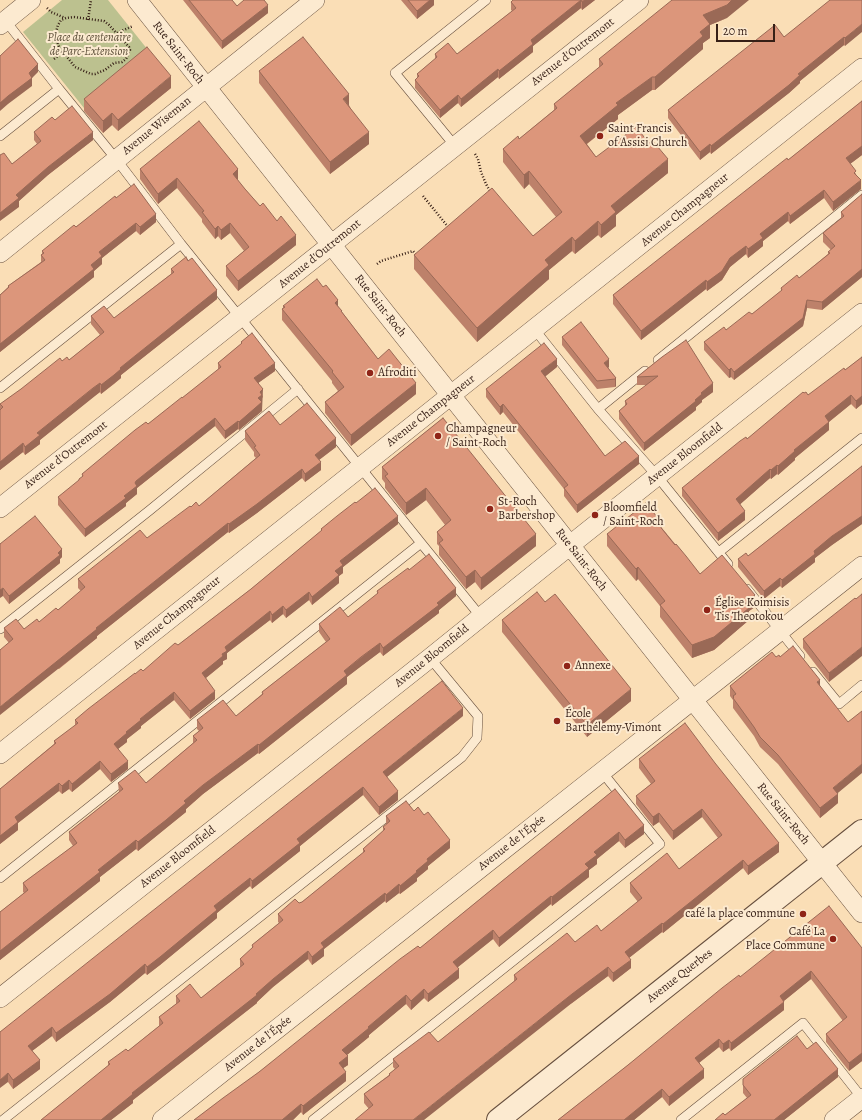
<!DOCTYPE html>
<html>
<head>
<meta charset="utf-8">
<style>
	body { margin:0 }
	#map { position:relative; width:862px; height:1120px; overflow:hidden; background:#fadeb6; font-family:Alegreya,serif }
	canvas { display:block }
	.scale { position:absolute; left:716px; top:24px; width:59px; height:18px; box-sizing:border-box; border:2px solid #361f16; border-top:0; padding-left:5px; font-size:12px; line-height:14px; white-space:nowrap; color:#361f16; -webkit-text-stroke:3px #fcead0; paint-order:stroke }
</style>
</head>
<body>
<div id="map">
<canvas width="862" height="1120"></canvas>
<div class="scale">20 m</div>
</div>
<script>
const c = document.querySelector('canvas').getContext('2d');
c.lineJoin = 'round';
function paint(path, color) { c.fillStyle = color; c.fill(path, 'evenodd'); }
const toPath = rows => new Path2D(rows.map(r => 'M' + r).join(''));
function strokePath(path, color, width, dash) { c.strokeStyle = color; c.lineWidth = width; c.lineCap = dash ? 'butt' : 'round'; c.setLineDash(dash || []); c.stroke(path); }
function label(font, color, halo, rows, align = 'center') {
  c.font = font + ' Alegreya,serif'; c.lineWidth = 4; c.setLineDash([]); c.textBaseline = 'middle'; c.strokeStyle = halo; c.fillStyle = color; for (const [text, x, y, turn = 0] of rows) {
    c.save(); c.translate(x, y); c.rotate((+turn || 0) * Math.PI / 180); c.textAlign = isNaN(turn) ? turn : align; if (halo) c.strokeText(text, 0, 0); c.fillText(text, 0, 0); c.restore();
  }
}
paint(toPath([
	[62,0,108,0,152,55,84,108,23,32]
]), '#bcc18f');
const service = toPath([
	[5,20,59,89],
	[0,136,59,89,116,159,181,244,421,543,0,878],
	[455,146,395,73,486,0],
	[535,330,598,409,657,476,728,564],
	[658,360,862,195],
	[0,388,181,244],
	[598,409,645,371],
	[421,543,481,617],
	[719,552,862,438],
	[747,589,800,656],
	[0,629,150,510,298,389],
	[813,672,839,704,862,685],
	[3,1120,462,757,477,738,478,716,430,658],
	[313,1120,660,844,602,772],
	[681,1120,803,1023,862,1098]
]);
const minor = toPath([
	[137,0,862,913],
	[0,25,31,0],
	[0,253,315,0],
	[0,508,639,0],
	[0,754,862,68],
	[0,998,430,658,584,534,862,313],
	[162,1120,862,566],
	[834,1120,862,1098]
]);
const tertiary = toPath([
	[498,1120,862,831]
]);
strokePath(service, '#674f3e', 10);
strokePath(minor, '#674f3e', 20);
strokePath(tertiary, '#674f3e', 24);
strokePath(toPath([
	[47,8,51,12,65,18],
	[74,17,104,21,109,25,129,47,130,50,126,59,122,62,114,63,105,70,95,74,91,74,75,67,59,47,55,36,58,25,61,20,66,18,74,17],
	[88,20,91,0],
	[117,33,133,26],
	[54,59,63,52],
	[475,154,478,159,481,172,486,184,491,193],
	[423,196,449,228],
	[377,264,381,261,413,251,417,256]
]), '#361f16', 2.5, [1, 2]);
strokePath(service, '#fcead0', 9);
strokePath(minor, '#fcead0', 19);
strokePath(tertiary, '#fcead0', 22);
paint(toPath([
	[183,0,232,0,237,6,268,13,222,49],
	[401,0,434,0,434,5,417,19],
	[513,0,595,0,582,10,581,8,533,46,533,52,499,79,498,77,461,107,458,103,440,118,415,88,415,80,417,78,417,74,435,59,435,54,457,54,512,11,511,10,511,2],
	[862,0,845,46,844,45,800,81,800,83,789,93,711,154,710,152,700,160,668,118,668,110,784,37],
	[727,18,710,25,710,38,703,43,703,49,655,90,652,90,618,115,618,119,587,144,596,157,668,173,616,215,616,226,601,238,598,235,575,254,572,251,549,270,549,279,477,342,414,269,414,255,533,236,556,217,529,184,524,189,503,162,503,149,519,139,554,110,554,104,599,68,599,59],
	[259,71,349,105,369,144,330,174,259,83],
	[171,88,118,131,112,125,103,133,84,111,84,99],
	[862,101,862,155,850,164,856,174,861,189,833,211,824,198,790,224,788,221,763,241,763,246,748,258,746,254,730,267,722,280,707,291,706,289,641,340,613,304,613,295,788,160],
	[55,120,93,140,48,175,19,201,19,207,12,164,37,144,34,140,34,132],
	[140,169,238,179,237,180,260,206,296,245,238,291,226,276,226,266,244,251,230,233,221,240,218,236,215,239,202,222,202,219,177,188,158,204,140,179],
	[862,194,862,277,822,310,807,308,803,326,734,380,731,377,729,378,704,350,704,342,726,330,752,314,781,291,781,288,799,278,828,254,828,252,831,250,823,242,823,233,841,219,841,212],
	[116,198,156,222,140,235,136,231,102,258,102,264,94,271,94,277,0,352,0,295,8,287,8,286,41,262,41,255,42,254,42,251],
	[171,269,217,299,121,375,121,378,114,384,101,394,100,392,93,397,40,440,40,444,25,455,23,452,0,470,0,404,62,361,69,360,100,335,91,324,91,316,114,318,171,274],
	[283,306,338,306,342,312,378,359,416,394,351,446,325,413,325,402,338,391,332,383,332,381,282,320,282,309,283,308],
	[562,337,609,367,608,368,616,378,616,386,615,387,597,389,562,345],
	[241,342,275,371,258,383,263,397,262,398,262,411,239,430,238,429,225,439,215,426,137,488,137,494,126,503,126,506,85,537,58,505,58,497,79,481,79,479,82,477,82,474,182,398,218,370,218,363,241,344],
	[662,357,713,392,702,400,702,402,696,407,696,410,644,451,619,419,619,411,625,406,625,401,647,385,637,385,637,377],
	[862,357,862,404,856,409,851,404,829,422,829,430,795,458,795,460,778,475,777,474,771,479,770,478,740,504,745,520,718,541,682,496,682,488,747,439,804,393,808,395,845,370],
	[557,367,545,376,605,456,639,464,577,513,564,496,564,489,503,412,500,415,486,397,486,389],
	[443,418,536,546,481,590,475,582,466,589,439,555,439,546,437,544,437,532,445,525,426,500,406,515,385,488,385,483,382,479,382,467],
	[280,425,336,447,319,460,321,470,305,482,302,478,257,513,229,533,228,532,97,636,97,638,59,669,9,643,4,637,4,628,24,629,39,622,58,610,81,591,78,588,78,579,147,538,191,507,199,506,256,458,254,456,254,452,245,440,245,431],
	[862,466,862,524,832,545,815,558,815,562,782,588,780,586,764,599,738,567,738,559,748,556],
	[356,503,398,524,343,567,343,573,339,576,339,583,312,605,309,600,286,618,283,614,272,623,270,620,227,653,227,659,223,661,223,664,206,678,215,699,190,719,174,700,141,726,141,728,127,739,127,742,118,749,128,769,111,782,100,769,72,792,69,789,62,794,59,791,18,823,18,830,0,844,0,789,54,744,54,741,75,726,75,720,135,674,143,671,178,645,251,589,321,531,321,529],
	[657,522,700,574,755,607,749,611,749,620,714,650,692,658,660,617,660,606,638,579,636,581,607,546,607,534],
	[0,544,62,557,60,559,60,563,9,604,3,596],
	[409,570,456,596,439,610,439,613,383,656,380,652,361,666,347,677,347,684,259,754,258,753,203,794,186,809,186,812,166,828,138,851,136,849,100,877,100,881,0,960,0,912,24,893,23,892,23,883,73,846,69,840,69,832,119,792,118,783,146,783,193,743,193,736,199,731,197,729,197,720,236,716,262,694,262,692,326,642,319,632,319,624,348,617,377,595,377,591],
	[856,599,829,682,803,648,803,639],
	[545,602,631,701,587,737,502,632,502,620],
	[776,657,780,657,820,686,837,793,838,803,820,818,778,764,760,747,754,736,733,708,733,700,730,696,730,686],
	[463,716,387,777,398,800,379,815,363,795,300,846,300,851,252,889,250,886,217,913,217,918,160,965,147,975,145,973,110,1002,56,1042,52,1036,32,1051,40,1069,13,1089,8,1082,0,1032],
	[639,759,779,852,748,875,743,868,663,933,662,932,629,958,631,968,613,982,608,976,572,1003,369,1109,364,1103,364,1094,389,1075,389,1074,395,1069,393,1067,393,1059,438,1042,514,982,514,975,575,942,601,931,638,902,630,892,630,883,679,869,718,838,702,817,673,840,659,822,653,826,636,804,636,796,651,784,639,768],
	[615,789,644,834,625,848,619,841,597,859,597,864,589,870,589,877,552,906,551,904,499,947,493,939,458,967,459,978,428,1002,424,998,411,1010,406,1004,369,1035,369,1037,347,1055,348,1065,343,1068,346,1081,303,1115,301,1112,293,1120,194,1120,259,1072,420,948],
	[414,811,450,848,428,866,428,869,417,878,417,881,400,894,399,893,386,903,385,901,324,949,324,956,312,965,308,959,273,987,257,1002,257,1003,133,1100,133,1103,111,1120,41,1120,108,1066,108,1062,128,1051,159,1026,159,1017,176,1004,176,996,201,998,240,967,240,959,252,949,252,945,279,923,278,922,278,914,302,902,363,853,363,849,383,831,383,827,386,825,386,816],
	[862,948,862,1061,849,1071,826,1042,826,1034,843,1021,811,979,784,1001,784,1010,731,1051,729,1048,723,1052,719,1047,699,1063,704,1078,669,1106,662,1097,634,1120,558,1120,740,977],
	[807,1049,838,1077,784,1120,715,1120,725,1115,747,1098,743,1093,743,1079]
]), '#bd816a');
paint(toPath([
	[430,0,434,0,434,5,417,19,417,11],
	[581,0,581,8,533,46,533,52,499,79,499,71,531,40],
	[585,0,595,0,582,10,582,2],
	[732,0,749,0,727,18,710,25,710,38,703,43,703,49,655,90,655,77,700,32,703,15],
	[268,5,268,13,222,49,222,41],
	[862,24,862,32,845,46,845,38],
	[844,37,844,45,800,81,800,83,789,93,711,154,711,146,798,74],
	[38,64,38,72,32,78,32,86,8,104,0,111,0,103],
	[498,69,498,77,461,107,461,99],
	[171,76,171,88,118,131,118,120],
	[652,77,652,90,618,115,618,119,580,149,580,136,616,103],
	[349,94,349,106,343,99],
	[458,95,458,103,440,118,440,110],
	[112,113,112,125,103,133,103,121],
	[93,132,93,140,48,175,19,201,19,207,0,221,0,213,16,195,48,167],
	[369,132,369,144,330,174,330,162],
	[710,144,710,152,700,160,700,152],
	[862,146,862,155,846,167,846,158],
	[668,159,668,173,616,215,616,226,601,238,601,225,611,206],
	[238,169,238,179,233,184,233,174],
	[529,171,529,184,524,189,524,175],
	[177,178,177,188,158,204,158,194],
	[861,180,861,189,833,211,833,202],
	[824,190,824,198,790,224,790,216],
	[788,212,788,221,763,241,763,246,748,258,748,249,760,234],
	[156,214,156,222,140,235,140,227],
	[598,221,598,235,575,254,575,241],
	[136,223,136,231,102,258,102,264,94,271,94,277,0,352,0,344,91,265,99,252],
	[230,223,230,233,221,240,221,230],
	[218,226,218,236,215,239,215,229],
	[296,235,296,245,238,291,238,281],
	[572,237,572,251,549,270,549,279,477,342,477,328,545,260],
	[746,246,746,254,730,267,722,280,707,291,707,282,730,258],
	[862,269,862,277,822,310,822,302],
	[706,280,706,289,641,340,641,331],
	[217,290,217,299,121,375,121,378,101,394,101,385,120,368],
	[338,300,338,312,335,303],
	[807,300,807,308,803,326,734,380,734,372],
	[557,359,557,367,541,380,541,371],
	[609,359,609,367,604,371,604,363],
	[275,363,275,371,254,386,254,378],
	[731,368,731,377,729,378,729,370],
	[616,378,616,386,615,387,615,379],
	[100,383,100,392,40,440,40,444,25,455,25,447,37,433],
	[416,383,416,394,351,446,351,435],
	[713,383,713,392,702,400,702,402,696,407,696,410,644,451,644,443,695,400,701,393],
	[263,389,262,411,239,430,239,422,258,398,260,392],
	[851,395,851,404,825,425,825,416],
	[862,396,862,404,856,409,856,401],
	[503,404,503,412,500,415,500,407],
	[215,418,215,426,137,488,137,494,126,503,126,506,85,537,85,529,124,496,136,481],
	[238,421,238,429,225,439,225,431],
	[829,422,829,430,795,458,795,460,778,475,778,466,794,450],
	[336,438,336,447,315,463,315,455],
	[23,443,23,452,0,470,0,462],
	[639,456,639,464,577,513,577,505],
	[321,462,321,470,305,482,305,474],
	[777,465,777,474,771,479,771,470],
	[302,469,302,478,257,513,229,533,229,524],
	[770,469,770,478,736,508,736,499],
	[426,488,426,500,406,515,406,503],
	[745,511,745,520,718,541,718,533],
	[398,516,398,524,343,567,343,573,339,576,339,583,312,605,312,597,335,571,340,561],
	[862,516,862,524,832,545,815,558,815,562,782,588,782,580,814,551,832,536],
	[657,517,657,529,654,519],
	[228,523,228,532,97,636,97,638,0,715,0,707,96,628],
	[536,534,536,546,481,590,481,578],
	[62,549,62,557,60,559,60,563,9,604,9,596],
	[638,567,638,579,636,581,636,569],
	[475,570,475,582,466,589,466,577],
	[780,578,780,586,764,599,764,591],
	[3,588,3,596,0,598,0,590],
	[456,588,456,596,439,610,439,613,383,656,383,648,437,603],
	[309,592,309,600,286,618,286,610],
	[755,595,755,607,749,611,749,620,714,650,692,658,692,645],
	[283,606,283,614,272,623,272,615],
	[270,611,270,620,227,653,227,659,223,661,223,664,202,681,202,673,222,654,225,647],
	[380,643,380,652,347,677,347,684,259,754,259,745,344,671],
	[862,647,862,656,829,682,829,673],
	[820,680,820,689,817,682],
	[631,689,631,701,587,737,587,725],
	[215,691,215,699,190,719,190,711],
	[174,692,174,700,141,726,141,728,127,739,127,742,114,752,114,744,126,732,140,719],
	[463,708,463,716,383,780,383,772],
	[258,744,258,753,203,794,186,809,186,812,138,851,138,842,184,801,203,785],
	[100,761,100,769,72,792,72,784],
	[128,761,128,769,111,782,111,774],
	[862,764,862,773,833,797,833,788],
	[69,780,69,789,62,794,62,786],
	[59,783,59,791,18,823,18,830,0,844,0,836,15,817],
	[363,787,363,795,300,846,300,851,252,889,252,881,297,839],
	[398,791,398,800,379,815,379,807],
	[838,794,838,803,820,818,820,808],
	[702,809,702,817,673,840,673,831],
	[659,813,659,822,653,826,653,817],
	[644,825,644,834,625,848,625,840],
	[619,832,619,841,597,859,597,864,589,870,589,877,552,906,552,897,585,864,594,852],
	[136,840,136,849,100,877,100,881,0,960,0,951,98,870],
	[450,840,450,848,428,866,428,869,417,878,417,881,400,894,400,886,427,859],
	[779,843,779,852,748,875,748,866],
	[743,860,743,868,663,933,663,924],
	[250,878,250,886,217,913,217,918,160,965,147,975,147,967,214,906],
	[399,884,399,893,386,903,386,895],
	[385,893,385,901,324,949,324,956,312,965,312,957,321,943],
	[551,896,551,904,499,947,499,938],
	[662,923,662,932,625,961,625,952],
	[493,930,493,939,453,971,453,962],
	[308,951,308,959,273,987,257,1002,257,1003,133,1100,133,1103,111,1120,101,1120,132,1093,256,994,273,979],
	[631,960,631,968,613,982,613,973],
	[145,964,145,973,110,1002,56,1042,56,1033],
	[608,967,608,976,572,1003,424,1120,413,1120,572,994],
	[459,969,459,978,428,1002,428,994],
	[811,971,811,979,780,1004,780,996],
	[424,989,424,998,411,1010,411,1001],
	[406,995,406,1004,369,1035,369,1037,342,1059,342,1050,368,1027],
	[784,1002,784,1010,731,1051,731,1043],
	[52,1027,52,1036,28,1054,28,1046],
	[719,1039,719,1047,695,1066,695,1058],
	[729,1040,729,1048,723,1052,723,1044],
	[862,1053,862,1061,849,1071,849,1063],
	[348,1056,348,1065,339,1071,339,1063],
	[40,1060,40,1069,13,1089,13,1080],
	[704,1069,704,1078,669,1106,669,1097],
	[838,1069,838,1077,784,1120,774,1120],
	[346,1072,346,1081,303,1115,303,1106],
	[8,1073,8,1082,0,1088,0,1080],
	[662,1089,662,1097,634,1120,624,1120],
	[301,1104,301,1112,293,1120,282,1120]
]), '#9a6956');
const building = toPath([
	[189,0,232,0,237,6,244,0,264,0,268,5,222,41,189,0],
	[408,0,430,0,417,11,408,0],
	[513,0,585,0,582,2,581,0,531,40,533,44,499,71,498,69,461,99,458,95,440,110,415,80,419,76,417,74,437,57,435,54,448,43,457,54,516,8,511,2,513,0],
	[672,0,732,0,727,5,703,15,710,24,700,32,703,36,655,77,652,77,616,103,618,105,580,136,596,157,636,127,649,143,652,140,668,159,611,206,616,212,601,225,598,221,575,241,572,237,545,260,549,265,477,328,414,255,492,188,533,236,562,212,529,171,524,175,503,149,518,136,519,139,557,108,554,104,603,64,599,59,672,0],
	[830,0,862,0,862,24,845,38,844,37,798,74,800,75,789,85,711,146,710,144,700,152,668,110,775,25,784,37,830,0],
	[303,37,349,94,343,99,369,132,330,162,259,71,303,37],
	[18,39,38,64,29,73,32,78,8,96,0,103,0,56,18,39],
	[147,47,171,76,118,120,112,113,103,121,84,99,147,47],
	[862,101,862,146,846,158,856,171,854,173,861,180,833,202,824,190,790,216,788,212,760,234,763,238,748,249,746,246,730,258,722,271,707,282,706,280,641,331,613,295,787,158,788,160,862,101],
	[72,106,93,132,48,167,16,195,19,198,0,213,0,155,4,153,12,164,41,141,34,132,52,117,55,120,72,106],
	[199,121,238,169,233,174,245,189,260,206,263,203,277,221,281,216,296,235,238,281,226,266,249,247,230,223,221,230,218,226,215,229,202,212,204,211,177,178,158,194,140,169,199,121],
	[134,184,156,214,140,227,136,223,99,252,102,256,91,265,94,269,0,344,0,295,9,287,8,286,45,260,41,255,44,253,42,251,74,225,76,227,115,196,116,198,134,184],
	[862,194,862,269,822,302,807,300,803,318,734,372,731,368,729,370,704,342,724,327,726,330,749,312,752,314,782,290,781,288,797,275,799,278,830,253,828,252,835,246,823,233,844,216,841,212,862,194],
	[186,257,188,261,192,258,217,290,120,368,121,369,114,375,101,385,100,383,93,388,37,433,40,435,25,447,23,443,0,462,0,410,3,407,0,404,21,389,60,358,62,361,67,357,69,360,104,332,91,316,104,306,114,318,174,272,171,269,186,257],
	[317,279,323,287,326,285,338,300,335,303,342,311,341,311,378,359,389,349,416,383,351,435,325,402,344,387,332,372,333,371,282,309,285,307,283,306,317,279],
	[581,322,609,359,604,363,616,378,615,379,597,381,562,337,581,322],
	[252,333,275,363,254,378,263,389,260,392,262,395,258,398,262,402,239,422,238,421,225,431,215,418,136,481,135,483,137,486,124,496,126,498,85,529,58,497,79,480,79,479,83,476,82,474,135,430,146,422,148,424,182,397,182,398,221,367,218,363,242,343,241,342,252,333],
	[686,340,713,383,701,393,702,394,695,400,696,401,644,443,619,411,627,404,625,401,658,376,637,377,662,357,686,340],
	[544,343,557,359,541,371,605,456,625,441,639,456,577,505,564,488,568,485,503,404,500,407,486,389,544,343],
	[862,357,862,396,856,401,851,395,825,416,829,422,794,450,795,451,778,466,777,465,771,470,770,469,736,499,745,511,718,533,682,488,740,441,746,437,747,439,803,392,804,393,806,392,808,395,844,368,845,370,862,357],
	[307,403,336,438,315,455,321,462,305,474,302,469,257,504,229,524,228,523,96,628,97,629,0,707,0,650,13,639,4,628,16,619,24,629,37,619,39,622,56,608,58,610,85,587,78,579,140,530,147,538,190,506,191,507,196,502,199,506,260,455,254,447,256,446,245,431,269,411,280,425,307,403],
	[443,418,536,534,481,578,475,570,466,577,439,543,443,540,437,532,451,520,426,488,406,503,385,476,388,474,382,467,443,418],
	[862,466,862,516,832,536,814,551,815,554,782,580,780,578,764,591,738,559,746,553,748,556,862,466],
	[375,488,398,516,340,561,343,565,335,571,339,575,312,597,309,592,286,610,283,606,272,615,270,611,225,647,227,651,222,654,223,656,202,673,215,691,190,711,174,692,140,719,141,720,126,732,127,733,114,744,128,761,111,774,100,761,72,784,69,780,62,786,59,783,15,817,18,822,0,836,0,789,56,743,54,741,78,723,75,720,88,709,135,673,135,674,141,669,143,671,175,643,178,645,251,589,322,530,321,529,337,516,355,502,356,503,375,488],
	[646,503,657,517,654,519,675,545,676,544,686,556,700,574,722,555,755,595,745,603,749,608,714,637,692,645,660,605,665,601,638,567,636,569,607,534,646,503],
	[35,516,62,549,58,553,60,555,9,596,3,588,0,590,0,544,35,516],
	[429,554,456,588,437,603,439,605,383,648,380,643,361,657,344,671,347,675,259,745,258,744,203,785,184,801,186,803,166,820,138,842,136,840,98,870,100,872,0,951,0,912,28,890,23,883,77,843,69,832,123,789,118,783,135,770,146,783,197,740,193,736,203,728,197,720,223,700,236,716,263,694,262,692,330,639,319,624,340,607,348,617,378,593,377,591,408,568,409,570,429,554],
	[537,592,545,602,555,594,631,689,587,725,502,620,537,592],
	[862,594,862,647,829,673,803,639,855,598,856,599,862,594],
	[793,646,820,680,817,682,848,722,862,711,862,764,833,788,838,794,820,808,778,755,760,737,754,727,733,698,734,697,733,696,736,694,730,686,772,652,776,657,779,655,780,657,793,646],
	[442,681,463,708,383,772,398,791,379,807,363,787,297,839,300,843,252,881,250,878,214,906,217,910,160,957,147,967,145,964,110,994,56,1033,52,1027,28,1046,40,1060,13,1080,8,1073,0,1080,0,1032,442,681],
	[685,723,715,763,779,843,748,866,743,860,663,924,662,923,625,952,631,960,613,973,608,967,572,994,413,1120,355,1120,373,1105,364,1094,390,1075,389,1074,399,1066,393,1059,429,1032,438,1042,517,979,514,975,567,933,575,942,597,925,601,931,642,898,630,883,667,853,679,869,722,835,702,809,673,831,659,813,653,817,636,796,655,781,639,759,685,723],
	[615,789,644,825,625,840,619,832,594,852,597,855,585,864,589,868,552,897,551,896,499,938,493,930,453,962,459,969,428,994,424,989,411,1001,406,995,368,1027,369,1028,342,1050,348,1056,339,1063,346,1072,303,1106,301,1104,282,1120,194,1120,223,1098,259,1072,400,959,418,946,420,948,615,789],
	[406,801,414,811,418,807,424,815,428,812,450,840,427,859,428,861,416,871,417,872,400,886,399,884,386,895,385,893,321,943,324,947,312,957,308,951,273,979,256,994,257,995,132,1093,133,1094,101,1120,41,1120,110,1064,108,1062,126,1049,128,1051,163,1023,159,1017,180,1001,176,996,190,984,201,998,244,964,240,959,253,947,252,945,283,920,278,914,295,899,299,903,302,902,365,851,363,849,385,829,383,827,390,821,386,816,406,801],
	[829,906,862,948,862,1053,849,1063,826,1034,847,1017,811,971,780,996,784,1002,731,1043,729,1040,723,1044,719,1039,695,1058,704,1069,669,1097,662,1089,624,1120,558,1120,628,1065,722,988,739,975,740,977,829,906],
	[797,1036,807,1049,816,1042,838,1069,774,1120,715,1120,723,1113,725,1115,751,1095,743,1085,743,1079,797,1036]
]);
paint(building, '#dc967b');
strokePath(building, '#9a6956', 1);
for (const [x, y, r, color] of [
	[600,136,4,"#8f2418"],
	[370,373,4,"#8f2418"],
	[438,436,4,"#8f2418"],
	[490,509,4,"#8f2418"],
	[595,515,4,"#8f2418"],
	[707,610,4,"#8f2418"],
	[567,666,4,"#8f2418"],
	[557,721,4,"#8f2418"],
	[803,914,4,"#8f2418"],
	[833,939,4,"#8f2418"]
]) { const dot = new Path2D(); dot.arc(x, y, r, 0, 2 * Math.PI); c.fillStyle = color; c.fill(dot); strokePath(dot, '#fcead0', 1.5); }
label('italic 12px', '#5e503a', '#fcead0', [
	["Place du centenaire",89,38],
	["de Parc-Extension",89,52]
]);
label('12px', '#361f16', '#fcead0', [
	["Avenue d'Outremont",573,52,-38],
	["Rue Saint-Roch",178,53,52],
	["Avenue Wiseman",157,126,-39],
	["Avenue Champagneur",685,210,-39],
	["Avenue d'Outremont",320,254,-39],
	["Rue Saint-Roch",380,306,52],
	["Avenue Champagneur",431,411,-38],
	["Avenue Bloomfield",685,454,-38],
	["Avenue d'Outremont",66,455,-38],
	["Rue Saint-Roch",581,560,52],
	["Avenue Champagneur",177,613,-39],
	["Avenue Bloomfield",432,656,-39],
	["Rue Saint-Roch",783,814,51],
	["Avenue de l'Épée",512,843,-38],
	["Avenue Bloomfield",178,857,-38],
	["Avenue Querbes",680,976,-38],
	["Avenue de l'Épée",258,1044,-38]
]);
label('12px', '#361f16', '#fcead0', [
	["Saint Francis",608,129],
	["of Assisi Church",608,143],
	["Afroditi",378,373],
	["Champagneur",446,429],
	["/ Saint-Roch",446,443],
	["St-Roch",498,502],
	["Barbershop",498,516],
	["Bloomfield",603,508],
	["/ Saint-Roch",603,522],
	["Église Koimisis",715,603],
	["Tis Theotokou",715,617],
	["Annexe",575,666],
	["École",565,714],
	["Barthélemy-Vimont",565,728],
	["café la place commune",795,914,"right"],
	["Café La",825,932,"right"],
	["Place Commune",825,946,"right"]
], 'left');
</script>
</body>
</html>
